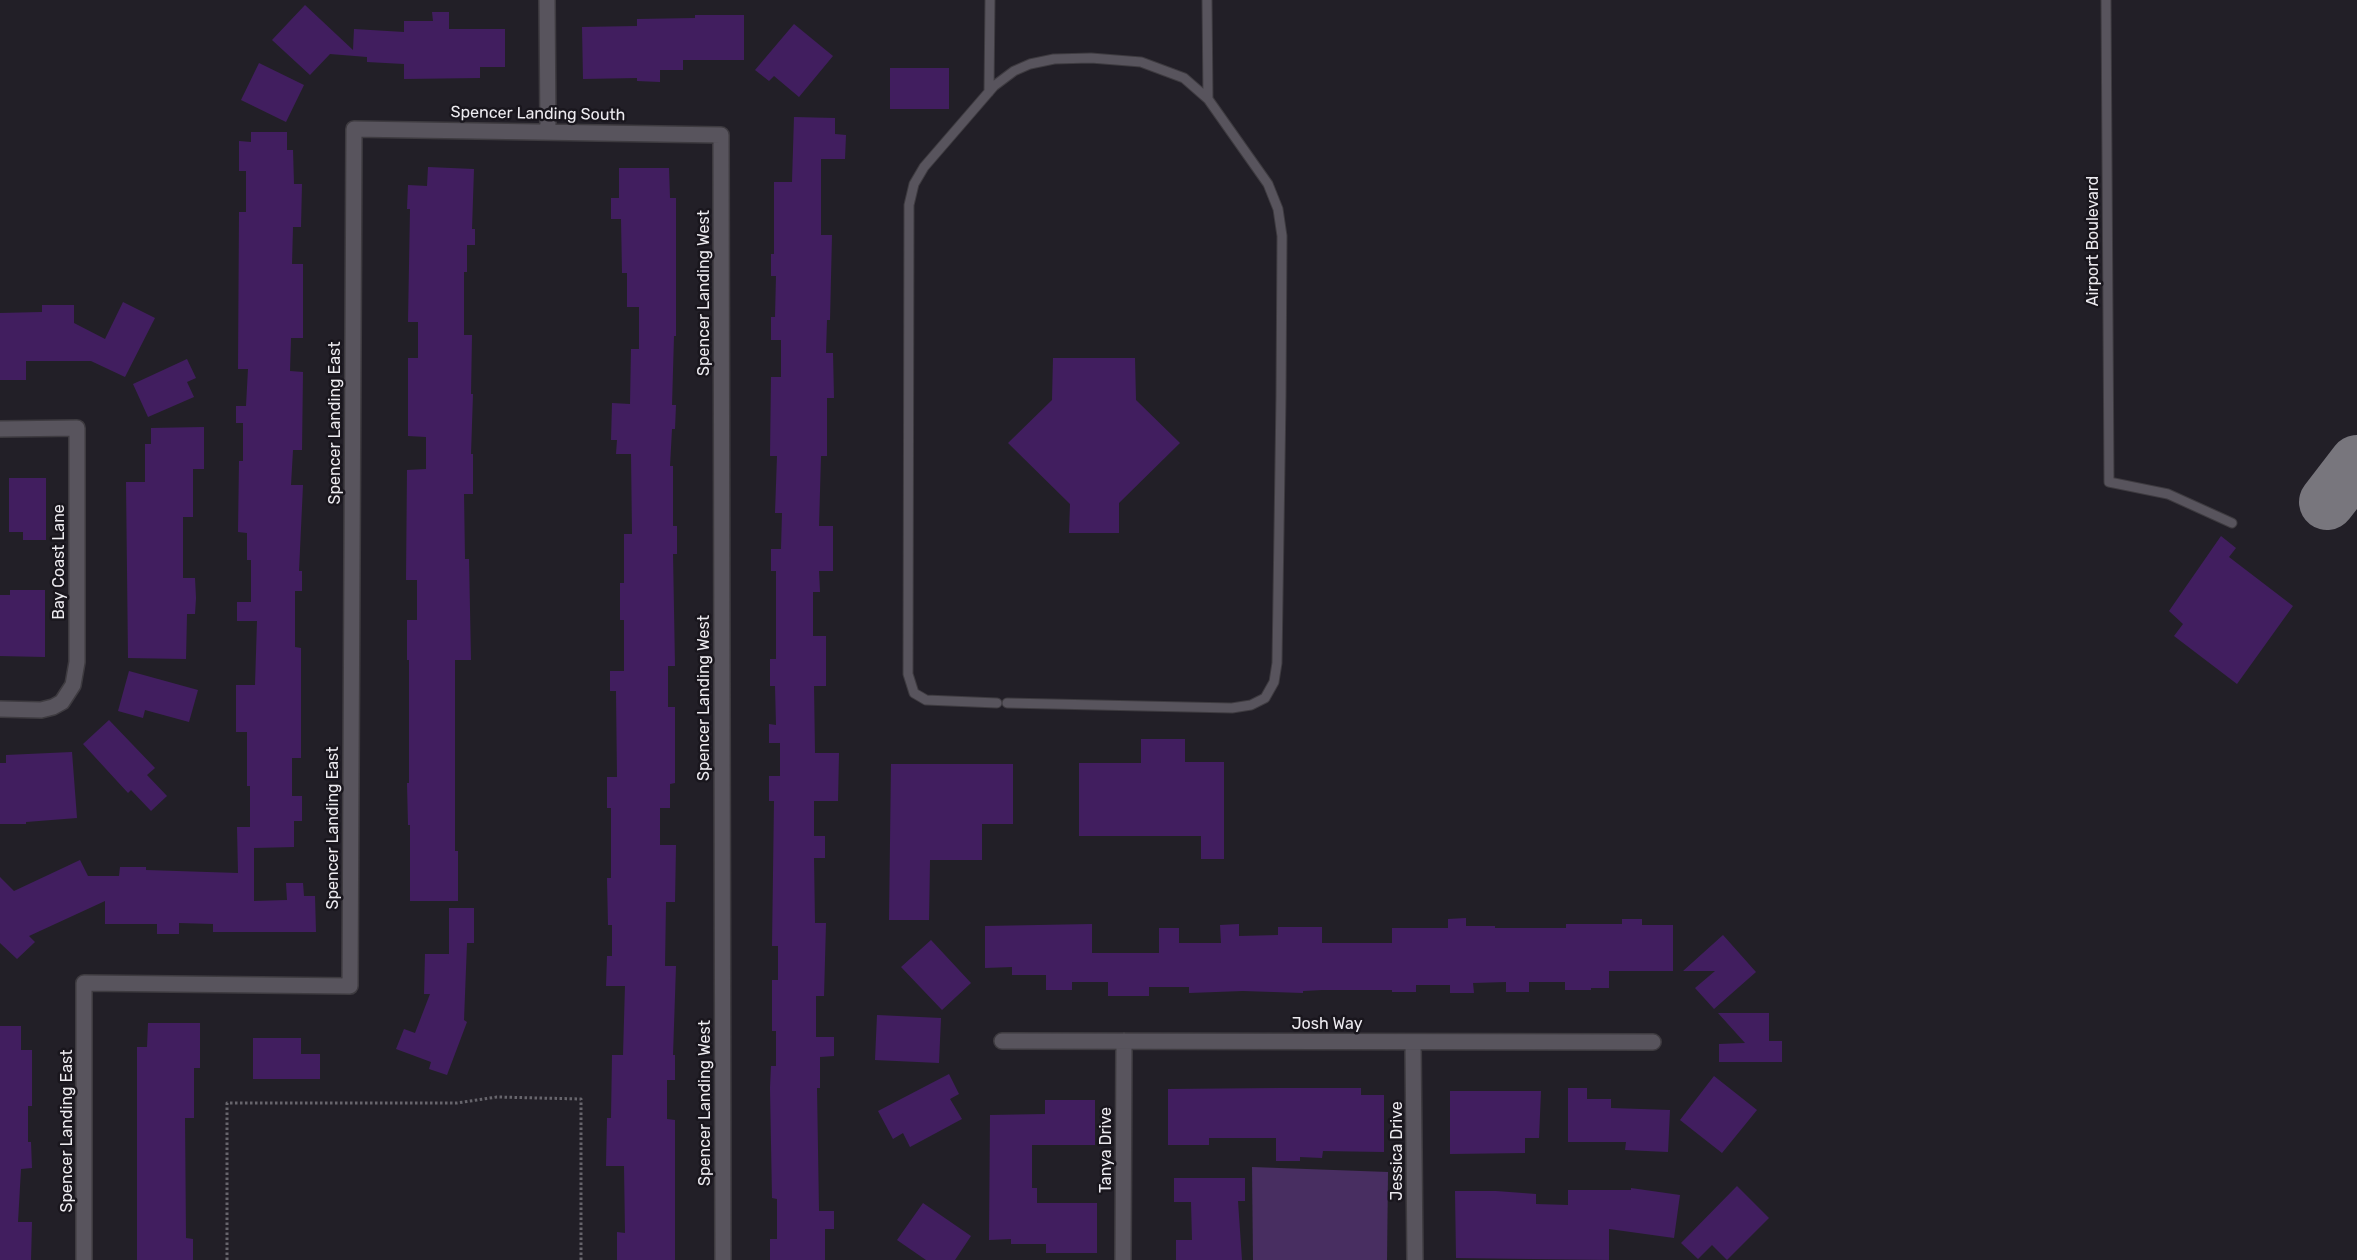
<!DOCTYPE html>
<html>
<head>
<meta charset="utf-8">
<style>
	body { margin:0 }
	canvas { display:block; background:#221f27 }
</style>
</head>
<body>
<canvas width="2357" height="1260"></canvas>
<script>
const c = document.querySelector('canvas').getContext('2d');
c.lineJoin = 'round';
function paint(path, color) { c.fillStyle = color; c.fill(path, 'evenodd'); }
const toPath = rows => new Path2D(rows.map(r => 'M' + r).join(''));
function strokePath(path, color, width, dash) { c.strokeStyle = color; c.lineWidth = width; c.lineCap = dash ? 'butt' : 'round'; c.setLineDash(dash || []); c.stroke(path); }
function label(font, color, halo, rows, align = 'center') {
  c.font = font + ' Rubik,sans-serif'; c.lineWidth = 5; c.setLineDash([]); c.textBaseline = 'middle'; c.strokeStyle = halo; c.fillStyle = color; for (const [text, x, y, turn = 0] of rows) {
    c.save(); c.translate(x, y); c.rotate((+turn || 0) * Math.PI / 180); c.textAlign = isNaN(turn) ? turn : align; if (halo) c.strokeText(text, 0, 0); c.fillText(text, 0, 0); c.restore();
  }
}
paint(toPath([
	[1252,1167,1388,1172,1387,1260,1253,1260]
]), '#482e61');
strokePath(toPath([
	[2327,502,2357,463]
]), '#78767d', 56);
paint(toPath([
	[305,5,353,50,354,29,404,32,404,21,433,21,432,12,449,12,449,29,505,29,505,67,480,67,480,78,404,79,404,64,367,62,367,57,330,54,310,75,272,40],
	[695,15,744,15,744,60,683,60,683,70,660,70,660,82,637,81,637,78,583,79,582,27,637,26,637,19,695,18],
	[794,24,833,56,799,97,774,76,769,81,755,70],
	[259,63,304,85,286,122,241,100],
	[890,68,949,68,949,109,890,109],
	[794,117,835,118,835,134,846,135,845,159,821,159,821,235,832,235,830,320,827,320,826,353,833,353,834,398,827,398,827,456,821,456,819,526,833,526,833,571,819,571,820,592,813,592,813,636,826,636,826,686,814,686,815,753,839,753,838,801,814,801,814,836,825,836,825,858,814,858,815,923,826,923,824,996,816,996,816,1037,834,1037,834,1056,820,1057,820,1088,817,1088,819,1211,834,1211,834,1229,825,1229,825,1260,770,1260,770,1239,777,1239,777,1199,772,1198,770,1088,771,1066,776,1066,776,1031,772,1031,772,980,778,980,778,946,772,946,774,801,769,801,769,776,780,776,780,743,769,743,769,724,776,725,775,686,770,686,770,659,776,659,776,571,771,571,771,549,781,549,782,513,775,513,777,456,770,456,771,377,781,377,781,340,771,340,771,317,775,317,776,276,771,276,771,254,774,254,774,182,792,182],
	[251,132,287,132,287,150,293,150,294,184,302,184,301,227,293,227,292,264,303,264,303,338,291,338,290,371,303,372,302,450,293,450,291,485,303,485,299,571,302,571,302,591,295,591,295,647,301,648,301,758,292,758,292,796,302,796,302,821,294,821,294,847,254,848,254,901,287,900,286,883,303,883,304,896,315,896,316,932,213,932,213,924,179,923,179,934,157,934,157,924,105,924,105,901,29,936,35,942,17,959,0,943,0,877,14,891,80,860,88,876,119,876,120,867,146,867,146,870,238,873,237,827,250,827,250,786,247,786,247,732,236,732,236,685,255,685,257,621,237,621,237,602,251,602,251,560,247,560,247,533,238,532,239,461,243,461,243,423,236,423,236,406,246,406,248,369,238,369,239,212,246,212,246,171,239,171,239,141,251,142],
	[428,167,474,169,472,229,475,229,475,245,467,245,467,272,464,272,464,335,472,335,471,394,473,394,471,454,473,454,473,494,464,494,465,559,469,559,471,660,455,660,455,851,458,851,458,901,410,901,410,825,408,825,407,783,409,783,409,660,407,660,407,620,417,620,417,580,406,580,407,470,426,469,426,437,408,436,408,358,418,358,418,322,408,322,410,209,407,209,408,185,427,186],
	[619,168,669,168,670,198,676,198,676,336,674,336,672,405,676,405,675,429,672,429,670,466,673,466,673,526,677,526,677,554,673,554,675,666,668,666,668,707,675,707,675,783,670,784,670,808,660,808,660,845,676,845,675,902,666,902,665,966,676,966,673,1055,675,1055,675,1080,667,1080,667,1119,675,1120,675,1260,617,1260,617,1232,625,1233,624,1166,606,1166,607,1118,611,1118,612,1055,623,1055,625,986,606,986,607,956,612,956,612,925,608,925,607,878,611,878,611,808,607,808,607,777,617,777,616,691,610,691,610,671,624,671,624,620,620,620,620,583,624,583,624,534,632,534,631,454,616,454,617,440,611,440,612,403,630,404,631,349,639,349,639,307,627,307,627,273,622,273,621,219,611,219,611,198,619,198],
	[123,302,155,318,125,377,91,361,26,361,26,380,0,380,0,313,42,312,42,305,74,305,74,323,105,339],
	[1053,358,1135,358,1136,400,1180,443,1119,503,1119,533,1069,533,1070,504,1008,443,1052,400],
	[187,359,196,378,187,382,194,397,148,417,133,384],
	[204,427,204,469,193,469,193,517,183,517,183,578,195,578,196,598,195,614,187,614,186,659,128,658,126,482,145,482,145,444,151,444,151,428],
	[9,478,46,478,46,540,23,540,23,532,9,532],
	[2221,536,2236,548,2229,557,2293,606,2237,684,2174,636,2183,624,2169,611],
	[10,590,45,590,45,657,0,656,0,595,10,595],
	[129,671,198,690,189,722,145,710,143,718,118,711],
	[109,720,155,768,147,775,167,796,151,811,131,790,128,793,83,744],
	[1141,739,1185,739,1185,762,1224,762,1224,859,1201,859,1201,836,1079,836,1079,763,1141,763],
	[72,752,77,818,26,822,26,824,0,824,0,763,6,763,6,755],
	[891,764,1013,764,1013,824,982,824,982,860,930,860,929,920,889,920],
	[449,908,474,908,474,943,467,943,464,1020,467,1022,447,1075,429,1069,431,1062,396,1049,404,1029,415,1033,430,994,424,994,425,954,449,954],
	[1466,918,1466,926,1495,926,1495,928,1566,928,1566,924,1622,924,1622,919,1642,919,1642,925,1673,925,1673,971,1609,971,1609,988,1591,988,1591,990,1565,990,1565,982,1529,982,1529,992,1506,992,1506,982,1473,983,1474,993,1450,993,1450,985,1416,985,1416,992,1392,992,1392,990,1322,990,1303,991,1303,993,1243,991,1189,993,1189,987,1149,987,1149,996,1108,996,1108,982,1072,982,1072,990,1046,990,1046,975,1012,975,1012,967,985,968,985,926,1092,924,1092,953,1159,953,1159,928,1179,928,1179,943,1221,943,1220,925,1239,924,1239,936,1278,935,1278,927,1322,927,1322,943,1392,943,1392,928,1448,928,1448,919],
	[1723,935,1756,972,1714,1009,1695,988,1715,971,1683,971],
	[931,940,971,983,942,1010,901,967],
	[1718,1013,1769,1013,1769,1041,1782,1041,1782,1062,1719,1062,1719,1044,1745,1043],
	[877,1015,941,1018,939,1063,875,1060],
	[148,1023,200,1023,200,1068,194,1068,194,1118,185,1118,186,1238,193,1239,193,1260,137,1260,137,1047,147,1047],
	[0,1026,21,1026,21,1050,32,1050,32,1106,28,1106,28,1142,31,1142,32,1168,21,1169,18,1222,32,1222,31,1260,0,1260],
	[253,1038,301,1038,301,1054,320,1054,320,1079,253,1079],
	[949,1074,959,1094,950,1099,962,1119,910,1147,903,1133,893,1139,878,1111],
	[1714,1076,1757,1110,1722,1153,1680,1120],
	[1278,1088,1361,1088,1361,1095,1384,1095,1384,1152,1323,1151,1322,1158,1300,1157,1300,1161,1276,1161,1276,1138,1209,1138,1209,1145,1168,1145,1168,1089],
	[1568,1088,1587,1088,1587,1099,1611,1099,1611,1108,1670,1110,1668,1152,1625,1150,1626,1142,1568,1142],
	[1450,1091,1541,1091,1539,1138,1525,1138,1525,1153,1450,1154],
	[1045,1100,1095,1100,1095,1145,1032,1145,1032,1188,1037,1188,1037,1203,1097,1203,1097,1253,1046,1253,1046,1244,1011,1244,1011,1239,989,1240,990,1115,1045,1114],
	[1174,1178,1245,1178,1245,1201,1238,1201,1242,1260,1176,1260,1176,1240,1192,1240,1191,1202,1174,1202],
	[1737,1186,1769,1218,1727,1260,1712,1245,1698,1259,1681,1243],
	[1631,1188,1680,1195,1674,1238,1609,1229,1609,1260,1456,1258,1455,1191,1496,1191,1536,1194,1536,1204,1568,1205,1568,1190,1631,1190],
	[923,1203,971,1236,955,1260,926,1260,897,1240]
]), '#411e5f');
const lane = toPath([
	[1207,0,1208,99],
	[2106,0,2109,482,2168,494,2232,523],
	[989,92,990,0],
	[997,703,926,700,914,693,908,674,909,205,914,184,924,167,994,86,1014,71,1030,64,1054,59,1091,58,1141,62,1184,78,1208,99,1268,184,1278,209,1282,236,1281,396,1277,663,1274,682,1265,698,1251,705,1232,708,1007,703]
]);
const street = toPath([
	[547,0,548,131],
	[0,429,77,428,77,662,73,685,62,702,53,707,41,710,0,709],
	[1002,1041,1653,1042],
	[1413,1042,1415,1260],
	[84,1260,84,983,350,986,354,129,721,135,723,1260],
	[1123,1260,1124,1041]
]);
strokePath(lane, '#3e3b40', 11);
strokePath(street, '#3e3b40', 18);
strokePath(toPath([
	[227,1260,227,1103,457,1103,497,1097,581,1099,581,1260]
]), '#67656c', 3, [2.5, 2.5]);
strokePath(lane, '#58545d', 9);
strokePath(street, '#58545d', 15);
label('16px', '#edebf0', '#19161d', [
	["Spencer Landing South",538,114,1],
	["Airport Boulevard",2093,241,-90],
	["Spencer Landing West",704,293,-90],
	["Spencer Landing East",335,423,-90],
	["Bay Coast Lane",59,562,-90],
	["Spencer Landing West",704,698,-90],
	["Spencer Landing East",333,828,-90],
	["Josh Way",1327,1024],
	["Spencer Landing West",705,1103,-90],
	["Spencer Landing East",67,1131,-90],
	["Tanya Drive",1106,1150,-90],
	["Jessica Drive",1397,1151,-90]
]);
</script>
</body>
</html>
